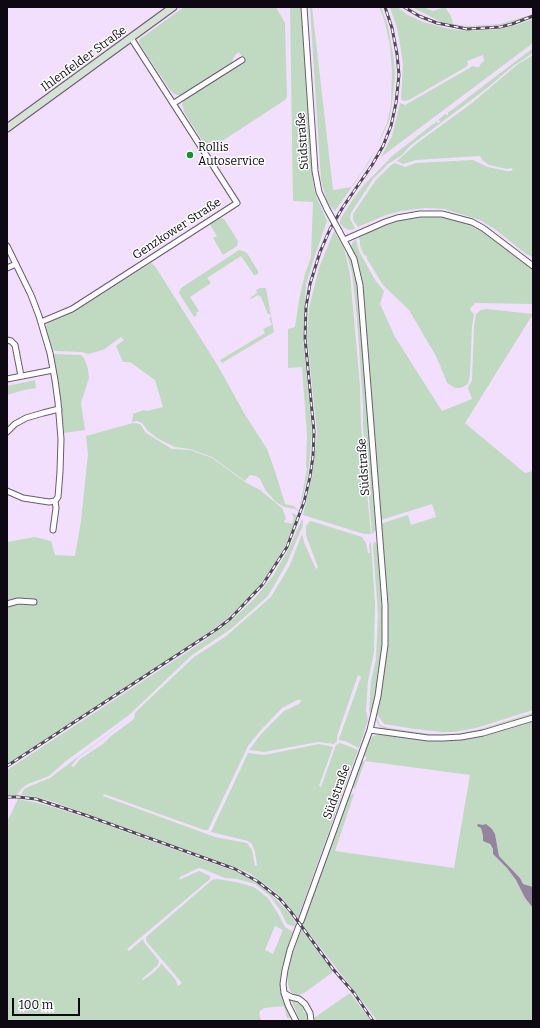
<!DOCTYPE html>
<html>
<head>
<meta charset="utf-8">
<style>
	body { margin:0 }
	#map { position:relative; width:540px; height:1028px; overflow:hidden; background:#f2dffe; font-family:Bitter,serif }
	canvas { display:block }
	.frame { position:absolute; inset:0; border:8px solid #0e0812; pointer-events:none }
	.scale { position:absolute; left:12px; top:998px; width:68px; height:18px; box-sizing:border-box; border:2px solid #0e0812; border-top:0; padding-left:5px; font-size:12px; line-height:14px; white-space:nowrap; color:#0e0812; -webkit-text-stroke:3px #fff; paint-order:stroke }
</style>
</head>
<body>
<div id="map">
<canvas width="540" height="1028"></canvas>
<div class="frame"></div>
<div class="scale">100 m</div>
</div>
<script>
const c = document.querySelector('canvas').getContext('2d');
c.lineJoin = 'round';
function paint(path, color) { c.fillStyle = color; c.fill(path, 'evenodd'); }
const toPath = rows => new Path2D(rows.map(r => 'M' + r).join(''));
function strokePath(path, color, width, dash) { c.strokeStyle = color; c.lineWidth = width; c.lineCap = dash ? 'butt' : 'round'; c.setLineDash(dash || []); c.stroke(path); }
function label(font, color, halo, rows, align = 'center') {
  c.font = font + ' Bitter,serif'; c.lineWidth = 3; c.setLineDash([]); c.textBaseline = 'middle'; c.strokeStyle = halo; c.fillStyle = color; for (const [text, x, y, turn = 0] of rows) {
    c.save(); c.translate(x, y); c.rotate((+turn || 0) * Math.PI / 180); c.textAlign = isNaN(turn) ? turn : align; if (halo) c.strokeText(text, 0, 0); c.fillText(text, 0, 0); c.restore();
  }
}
paint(toPath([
	[184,7,276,7,285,23,287,97,285,100,210,149,207,148,184,112,182,104,184,100,245,61,239,52,235,55,231,64,181,96,174,94,170,90,141,46,139,41,140,39],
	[290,7,301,7,312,174,315,193,327,221,314,258,306,285,303,338,312,433,308,476,299,512,295,509,284,507,276,502,266,491,260,479,256,476,250,475,245,481,212,457,190,449,175,447,157,438,148,431,142,423,137,421,132,422,133,414,144,410,147,411,163,407,155,380,130,362,123,362,116,346,124,340,121,337,103,350,88,354,82,352,55,351,52,349,46,327,47,323,51,320,78,309,151,263,155,266,218,366,244,413,267,449,276,474,285,504,294,506,299,511,307,469,306,466,307,435,302,367,288,368,288,329,295,327,299,300,305,274,311,257,313,202,293,201],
	[310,7,312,7,333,190,351,187,364,169,375,150,387,123,391,105,392,72,390,45,384,19,379,7,381,7,388,26,394,61,395,76,392,104,389,121,384,132,368,164,335,211,331,207,327,202,321,180],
	[390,7,397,7,408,15,423,22,450,29,467,31,500,29,516,25,533,19,533,43,381,157,392,136,400,103,405,105,473,66,476,67,479,67,482,62,484,61,483,55,467,61,468,64,466,67,409,100,404,101,401,99,403,64,400,44,397,28],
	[412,7,423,7,433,11,445,7,451,16,453,24,468,26,500,24,533,14,513,22,500,25,468,27,443,23],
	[533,48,533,53,513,66,486,89,410,146,402,155,388,164,373,179,351,213,350,218,355,229,349,230,343,227,340,223,340,220,351,202,363,186,392,156,433,124,435,124,435,122,438,121,437,123,439,123,440,121,438,120,445,114,448,115,448,112,453,109],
	[533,55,533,257,526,254,496,230,480,220,444,209,425,208,401,211,386,215,358,227,353,220,353,214,376,180,391,165,395,163,405,167,416,163,473,160,488,167,506,171,511,171,513,170,511,168,507,169,489,165,483,161,480,156,416,160,403,164,397,161,416,144,472,103,518,64],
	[420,216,442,217,471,224,482,230,533,269,533,304,474,303,474,305,471,307,470,310,474,314,472,326,470,375,468,384,461,388,455,388,447,383,437,358,409,310,383,285,367,259,367,256,364,255,360,246,360,240,358,238,371,231,400,220],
	[219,217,224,219,238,241,237,246,223,255,213,238,217,236,209,223],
	[334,231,344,248,350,274,360,386,361,427,371,534,364,534,303,515,312,477,317,433,307,338,309,308,319,268],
	[356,239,359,251,375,280,384,291,380,304,395,337,442,411,472,399,468,388,472,380,474,326,476,314,481,310,487,309,533,314,465,423,525,473,533,471,533,710,476,728,455,732,442,732,415,729,384,724,379,717,377,715,385,666,388,626,381,525,383,523,408,515,411,525,436,517,432,504,384,519,382,520,380,518,362,286,360,269,351,246,352,243],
	[347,249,352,259,358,286,377,529,372,534,363,426,363,406,357,319,352,273,347,256],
	[239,250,243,251,247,253,258,271,258,274,255,275,254,275,241,256,207,278,211,283,190,297,199,311,196,313,197,315,194,317,179,293,181,288],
	[260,288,266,288,274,332,222,363,220,360,265,333,263,329,272,325,269,318,271,317,270,314,268,314,261,297,258,295,251,299,250,298,257,293,256,290],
	[55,354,81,355,84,358,88,369,89,378,81,403,85,430,64,433,61,400,53,355],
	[35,380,36,388,24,390,7,395,7,386],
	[133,423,140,424,146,433,172,449,190,450,212,458,245,482,260,490,282,508,286,518,284,522,292,524,294,518,292,514,293,513,298,516,285,546,269,573,251,596,228,618,196,642,7,765,7,542,35,537,51,541,55,555,75,556,81,521,88,454,86,436],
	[302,519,303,520,303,525,287,563,268,596,231,629,192,655,129,715,66,761,49,776,28,784,22,788,17,795,7,795,7,770,198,645,231,621,254,599,273,576,289,548],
	[311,521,362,537,366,543,368,553,370,553,369,545,371,542,375,604,374,652,368,681,366,711,368,720,359,748,345,741,339,740,339,739,361,677,358,675,337,736,337,741,334,744,318,742,264,752,249,750,262,733,284,711,299,704,302,700,297,700,282,708,260,731,248,746,208,830,204,830,104,794,103,796,215,837,247,843,252,850,255,866,257,865,255,852,252,844,248,841,211,832,248,753,264,755,319,744,333,747,319,786,321,787,336,745,340,743,343,744,358,750,298,918,282,898,270,888,249,873,235,867,54,802,36,797,21,795,24,789,30,786,50,778,131,717,78,758,71,766,74,767,80,759,103,744,111,736,134,719,135,713,144,704,194,657,225,637,271,597,290,565,302,534,305,545,316,569,318,567,306,536,306,526,309,522],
	[374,541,378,546,383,627,380,666,371,714,369,711,371,681,376,659,378,615,373,547],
	[533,713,533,715,475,732,453,736,430,736,385,729,379,726,376,720,376,718,377,718,380,725,389,728,430,734,455,734,477,730],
	[533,720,533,887,523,884,520,878,499,856,495,834,492,829,481,828,483,836,493,849,493,854,507,868,516,880,525,898,533,908,533,1021,377,1021,370,1011,302,924,349,795,354,794,335,851,454,868,470,775,365,761,355,789,352,786,361,761,365,761,367,757,363,756,368,742,373,736,381,734,429,741,461,740,483,736],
	[18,799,42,804,84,817,234,871,247,876,268,891,289,913,296,923,295,927,287,924,280,910,270,896,255,884,237,879,225,878,203,869,199,868,194,870,180,877,179,880,199,871,210,876,210,879,127,949,129,951,143,939,144,942,159,961,158,965,142,979,143,980,153,973,160,966,161,963,175,979,178,986,182,983,146,941,146,937,212,880,217,879,236,882,254,887,268,898,277,912,285,927,293,932,282,967,280,983,281,993,291,1016,290,1018,287,1018,284,1006,264,1008,259,1012,261,1021,7,1021,7,822],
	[275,926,283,930,273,954,265,950],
	[301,929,333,972,304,993,296,996,290,991,288,984,288,973,293,951],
	[350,993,371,1021,316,1021,314,1018],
	[293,1000,303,1006,305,1009,303,1011,304,1013,307,1012,308,1021,300,1021,292,1002]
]), '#c0d9c1');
paint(toPath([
	[478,824,483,825,486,824,492,829,495,834,499,856,520,878,523,884,533,887,533,908,525,898,516,880,507,868,493,854,493,849,490,844,483,841,483,836,481,828,477,826]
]), '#94849f');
const street = toPath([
	[304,7,315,171,319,192,327,209],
	[174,103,242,60],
	[344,240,385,222,397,218,420,214,442,214,472,222,483,228,533,266],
	[7,246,31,295,39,316,50,353,55,380,58,402,61,439,60,472,58,497,55,501,56,508,53,530],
	[7,268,16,264],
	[41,322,72,309,237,203,131,38],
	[7,340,11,341,15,345,21,376],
	[7,379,53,370],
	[7,432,15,424,26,418,43,413,59,409],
	[7,491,23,498,49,502,55,501],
	[7,604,18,601,34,602],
	[370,730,428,738,443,738,461,737,483,733,533,718],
	[301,921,370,730,378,696,385,645,385,605,383,579,360,285,354,259,339,231],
	[284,993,291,997,299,999,305,1004,310,1013,311,1021],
	[296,1021,288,1005,284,993,283,984,285,970,290,950,299,926]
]);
const secondary = toPath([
	[7,128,173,7]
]);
strokePath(street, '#6a5a75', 7);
strokePath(secondary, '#6a5a75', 9);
strokePath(street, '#fff', 5);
strokePath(secondary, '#d4e3d4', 7);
const rail = toPath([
	[404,7,419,16,437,23,467,29,500,27,512,24,533,16],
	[7,766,217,629,230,619,263,584,287,547,304,502,310,477,313,456,314,432,305,338,306,307,310,284,320,252,330,229,343,207,372,165,383,146,391,126,396,103,399,75,397,54,392,28,385,7],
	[7,797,18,797,36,799,85,815,235,869,257,881,280,899,291,912,333,969,354,993,373,1021]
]);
strokePath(rail, '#534959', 3);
strokePath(rail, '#fff', 1.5, [4.5]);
const streetBridge = toPath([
	[327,209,339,231]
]);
strokePath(streetBridge, '#6a5a75', 7, []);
strokePath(streetBridge, '#fff', 5);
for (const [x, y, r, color] of [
	[190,155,4,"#0e972d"]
]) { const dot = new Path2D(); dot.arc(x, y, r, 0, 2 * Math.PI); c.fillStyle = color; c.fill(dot); strokePath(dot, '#fff', 1.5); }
label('12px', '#0e0812', '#fff', [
	["Ihlenfelder Straße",84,59,-36],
	["Südstraße",303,141,-94],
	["Genzkower Straße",177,229,-33],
	["Südstraße",364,467,-94],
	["Südstraße",337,792,-70]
]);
label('12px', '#0e0812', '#fff', [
	["Rollis",198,148],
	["Autoservice",198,162]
], 'left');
</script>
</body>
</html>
